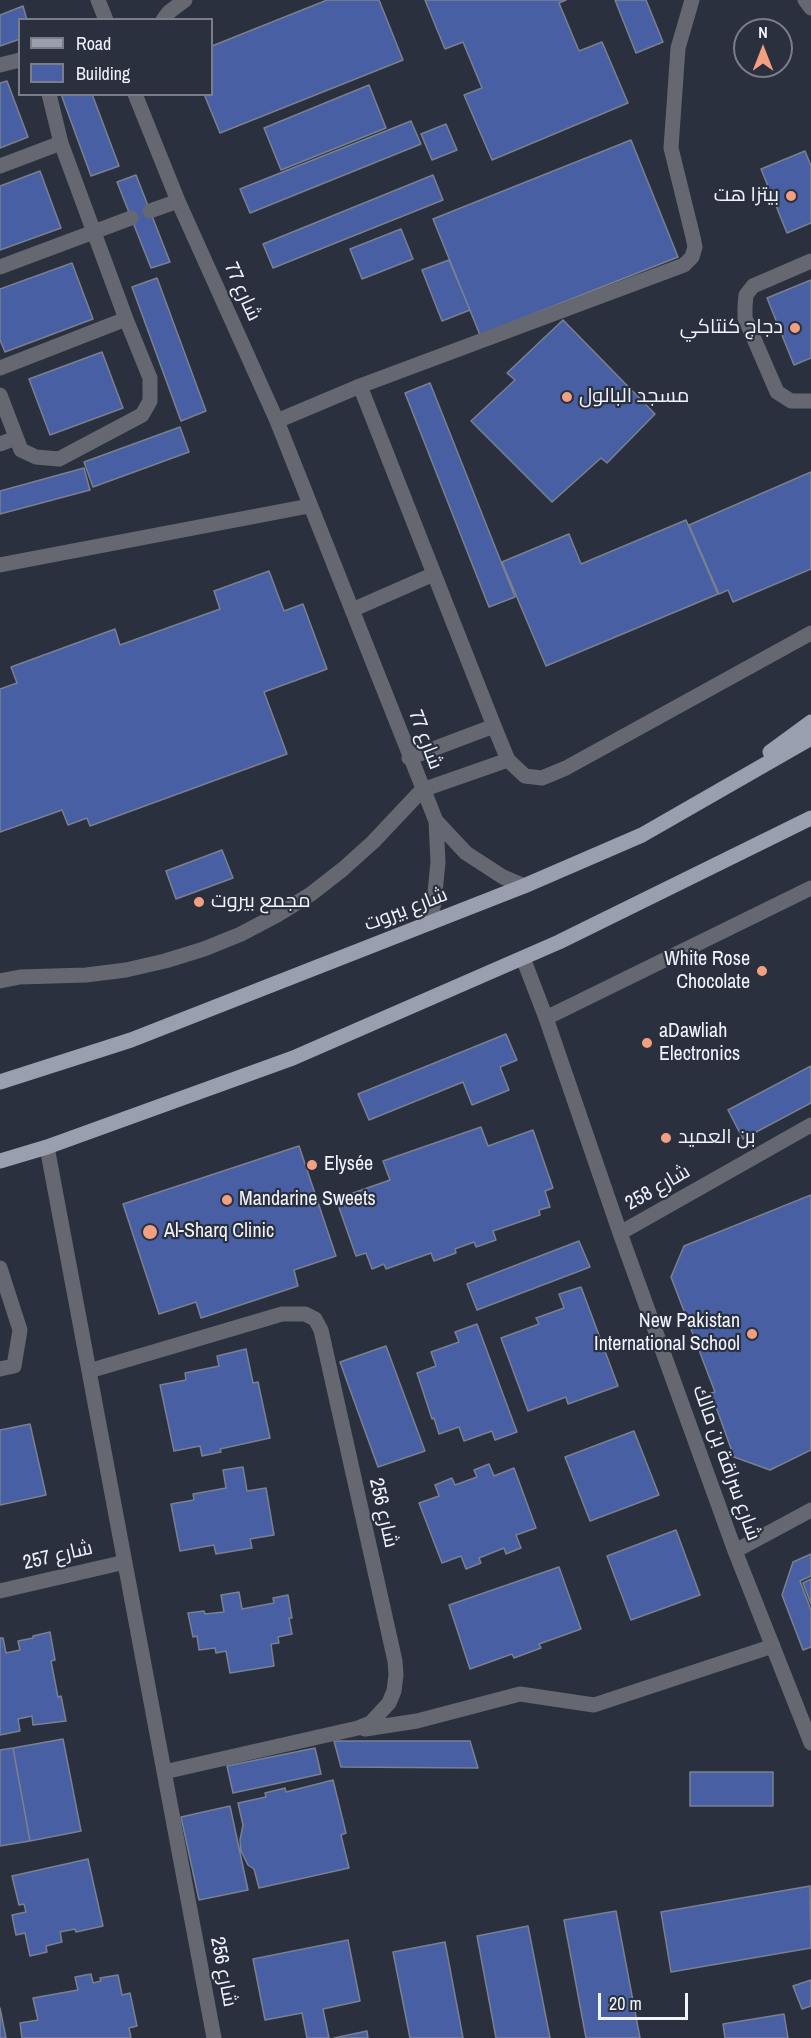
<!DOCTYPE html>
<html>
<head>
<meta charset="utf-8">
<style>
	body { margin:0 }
	#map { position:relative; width:811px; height:2038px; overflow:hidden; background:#2a303e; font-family:"Archivo Narrow",sans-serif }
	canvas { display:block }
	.legend { position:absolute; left:18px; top:18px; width:195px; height:78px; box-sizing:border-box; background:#2a303e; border:2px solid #797e8a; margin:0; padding:8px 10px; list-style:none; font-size:18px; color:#f0f4fd }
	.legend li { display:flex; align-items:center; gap:12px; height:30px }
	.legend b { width:30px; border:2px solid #797e8a }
	.north { position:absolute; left:733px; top:18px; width:60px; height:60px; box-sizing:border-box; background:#2a303e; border:2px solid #797e8a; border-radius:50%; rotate:0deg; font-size:16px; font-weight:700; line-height:24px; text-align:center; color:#f0f4fd }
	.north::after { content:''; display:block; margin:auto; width:21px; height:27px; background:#f2a080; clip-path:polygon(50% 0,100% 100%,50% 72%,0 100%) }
	.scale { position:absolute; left:598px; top:1993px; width:90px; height:27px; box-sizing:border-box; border:3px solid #f0f4fd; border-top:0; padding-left:8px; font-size:18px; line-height:21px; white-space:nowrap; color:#f0f4fd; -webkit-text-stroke:4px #2a303e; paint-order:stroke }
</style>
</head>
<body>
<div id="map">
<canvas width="811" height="2038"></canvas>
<ul class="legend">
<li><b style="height:8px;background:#999fae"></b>Road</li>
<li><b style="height:16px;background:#4860a3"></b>Building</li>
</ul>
<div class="north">N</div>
<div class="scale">20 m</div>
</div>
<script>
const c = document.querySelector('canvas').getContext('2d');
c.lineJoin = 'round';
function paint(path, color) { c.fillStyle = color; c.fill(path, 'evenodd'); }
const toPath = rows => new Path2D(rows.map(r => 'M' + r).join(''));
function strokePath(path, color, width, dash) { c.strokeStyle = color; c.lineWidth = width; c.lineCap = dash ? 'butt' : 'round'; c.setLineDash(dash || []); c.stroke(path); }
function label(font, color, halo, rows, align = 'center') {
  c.font = font + ' "Archivo Narrow",Cairo,sans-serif'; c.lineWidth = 4.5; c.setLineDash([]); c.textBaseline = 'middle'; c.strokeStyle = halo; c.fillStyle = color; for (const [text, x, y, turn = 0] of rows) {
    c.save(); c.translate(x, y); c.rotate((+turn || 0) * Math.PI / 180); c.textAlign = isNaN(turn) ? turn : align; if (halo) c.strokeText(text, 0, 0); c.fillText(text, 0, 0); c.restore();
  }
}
const building = toPath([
	[327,0,379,0,403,60,220,133,204,94,212,94,212,46,327,0],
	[425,0,566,0,559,3,579,51,602,42,628,103,492,160,464,95,482,88,463,42,445,49,425,0],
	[615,0,646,0,663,42,636,53,615,0],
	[23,6,27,20,20,20,20,39,0,46,0,15,23,6],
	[7,81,28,137,0,148,0,83,7,81],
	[369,85,386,128,281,170,264,128,369,85],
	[61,94,92,94,119,166,91,176,61,94],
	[411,121,421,144,250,213,240,189,411,121],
	[446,124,457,150,432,160,421,134,446,124],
	[631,140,678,257,480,335,433,219,631,140],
	[805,151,811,166,811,223,787,233,761,169,805,151],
	[40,171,61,228,0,250,0,186,40,171],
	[136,175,170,262,151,268,117,182,136,175],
	[433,175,443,200,273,268,263,244,433,175],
	[401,229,413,259,362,279,350,249,401,229],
	[449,260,470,310,442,321,422,270,449,260],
	[72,263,93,319,5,352,0,340,0,289,72,263],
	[157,278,206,411,181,421,132,287,157,278],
	[811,280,811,358,794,365,767,298,811,280],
	[563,320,655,414,607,463,601,458,552,502,471,421,515,380,507,373,563,320],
	[102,352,123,408,50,435,29,379,102,352],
	[430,383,515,597,489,607,405,393,430,383],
	[180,427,189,452,93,487,84,462,180,427],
	[84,468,90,490,0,514,0,491,84,468],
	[811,472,811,569,733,602,728,590,719,594,689,525,811,472],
	[686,520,718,594,546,666,502,562,569,534,581,564,686,520],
	[269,571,284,611,303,604,327,669,264,692,287,754,90,826,87,818,68,825,62,810,0,832,0,689,17,683,11,667,115,629,120,645,220,609,214,591,269,571],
	[222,850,233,878,176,899,166,871,222,850],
	[506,1034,517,1060,500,1067,509,1090,472,1105,463,1082,369,1120,358,1094,506,1034],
	[811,1066,811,1103,743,1139,728,1110,811,1066],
	[481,1127,488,1146,533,1130,553,1188,545,1191,550,1207,539,1210,540,1215,493,1231,496,1240,476,1247,474,1242,455,1249,456,1253,434,1261,431,1253,386,1269,384,1264,372,1269,366,1253,356,1256,336,1199,390,1180,383,1161,481,1127],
	[299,1146,336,1256,294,1270,298,1286,201,1318,196,1302,159,1314,123,1204,299,1146],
	[811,1195,811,1450,770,1470,734,1457,711,1393,715,1392,671,1277,684,1246,811,1195],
	[579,1241,590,1267,477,1310,467,1284,579,1241],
	[581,1287,618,1386,568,1404,566,1397,528,1411,501,1338,539,1324,536,1318,564,1308,559,1294,581,1287],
	[477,1324,517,1432,495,1440,492,1431,464,1441,459,1427,439,1434,434,1418,432,1419,417,1373,436,1366,431,1352,459,1342,455,1332,477,1324],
	[386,1346,425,1451,378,1467,340,1362,386,1346],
	[246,1349,253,1383,258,1382,270,1438,220,1449,221,1452,202,1456,200,1446,174,1451,160,1385,186,1380,185,1373,219,1366,217,1356,246,1349],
	[30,1424,46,1495,0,1505,0,1430,30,1424],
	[634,1431,659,1495,590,1521,565,1457,634,1431],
	[489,1464,494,1476,514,1468,536,1528,516,1535,521,1548,506,1554,504,1548,479,1558,481,1563,466,1569,461,1556,442,1563,419,1503,439,1496,435,1485,452,1478,455,1485,477,1477,474,1470,489,1464],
	[243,1467,247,1491,266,1488,274,1535,250,1539,252,1548,216,1554,214,1545,180,1551,171,1504,194,1500,193,1494,226,1488,223,1470,243,1467],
	[676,1530,700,1595,631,1620,607,1556,676,1530],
	[811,1554,811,1576,800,1581,811,1610,811,1647,803,1650,782,1595,793,1562,811,1554],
	[559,1567,581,1629,539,1644,541,1648,514,1658,512,1654,470,1669,449,1605,559,1567],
	[811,1579,811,1604,803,1583,811,1579],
	[239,1592,242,1609,274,1603,273,1598,288,1595,292,1618,289,1618,292,1634,278,1637,279,1643,271,1644,274,1666,230,1673,226,1651,216,1653,215,1648,199,1650,197,1636,193,1637,188,1613,204,1611,205,1614,224,1612,221,1595,239,1592],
	[50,1632,55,1660,51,1661,58,1697,61,1696,66,1721,33,1725,32,1716,18,1719,20,1731,0,1735,0,1638,3,1638,6,1653,20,1650,18,1641,33,1638,33,1636,50,1632],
	[63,1739,81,1831,30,1841,13,1748,63,1739],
	[334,1741,470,1741,478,1768,341,1767,334,1741],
	[13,1748,30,1841,0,1846,0,1750,13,1748],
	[315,1748,321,1774,233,1793,227,1766,315,1748],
	[690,1772,773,1772,773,1806,690,1806,690,1772],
	[333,1780,346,1833,341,1835,349,1868,259,1888,254,1869,248,1865,241,1851,240,1840,243,1825,238,1803,266,1797,265,1793,285,1788,286,1792,333,1780],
	[230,1806,248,1890,199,1900,181,1817,230,1806],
	[88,1859,103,1926,76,1932,75,1929,60,1932,62,1942,46,1946,47,1952,30,1956,25,1933,16,1935,12,1915,26,1912,24,1904,19,1905,12,1876,88,1859],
	[810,1886,811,1948,671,1972,661,1912,810,1886],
	[616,1911,640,2038,586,2038,564,1920,616,1911],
	[528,1926,550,2038,496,2038,477,1936,528,1926],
	[348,1940,360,2001,323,2009,329,2038,307,2038,302,2013,265,2020,253,1959,348,1940],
	[445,1942,463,2038,410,2038,393,1952,445,1942],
	[91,1974,93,1983,101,1981,100,1978,118,1975,122,1995,130,1993,137,2026,129,2028,131,2038,22,2038,20,2023,38,2020,33,1998,78,1990,75,1977,91,1974],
	[811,1980,811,2006,802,2009,793,1986,811,1980],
	[0,2008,6,2038,0,2038,0,2008],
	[784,2014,788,2038,725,2038,723,2024,784,2014],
	[367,2031,368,2038,334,2038,367,2031]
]);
paint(building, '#4860a3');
strokePath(building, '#798090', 1.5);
strokePath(toPath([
	[98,0,106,20],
	[805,0,811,8],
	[163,20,169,12,185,0],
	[0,65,20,60],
	[135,94,178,201,277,421,436,821,466,853,503,877,524,886],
	[0,166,61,143],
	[150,211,178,201],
	[811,261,753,286,746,295,745,307,745,318,777,392,791,401,811,401],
	[0,267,131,218],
	[0,368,126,319],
	[360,386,494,726,508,760,525,776,542,778,566,768,811,633],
	[0,395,21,450,36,457,59,459,142,415,150,401,150,378,126,319,61,143,49,94],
	[277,421,360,386,684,265,692,257,695,247,693,237,671,148,678,48,692,0],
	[0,444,16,438],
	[0,565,309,506],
	[352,610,434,574],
	[409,758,494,726],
	[429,923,434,903,438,862,436,821],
	[523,958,546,1018,620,1233,735,1551,811,1743],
	[0,981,20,977,86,975,126,970,165,961,204,949,241,934,277,915,311,894,343,869,373,842,422,790,508,760],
	[546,1018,811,888],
	[47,1147,214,2038],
	[620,1233,811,1125],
	[0,1268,20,1330,14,1366,0,1369],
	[89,1371,282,1314,305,1314,315,1319,321,1330,395,1661,396,1675,394,1691,389,1703,365,1729],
	[735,1551,811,1510],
	[0,1591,125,1562],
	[365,1729,417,1721,520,1694,594,1705,773,1646],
	[164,1772,358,1728,368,1724,365,1729]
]), '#656870', 15);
strokePath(toPath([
	[770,752,811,722],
	[0,1082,131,1040,524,886,642,835,811,738],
	[0,1161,47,1147,293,1058,559,942,811,818]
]), '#999fae', 15);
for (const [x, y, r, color] of [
	[791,196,6,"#f2a080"],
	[795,328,6,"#f2a080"],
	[567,397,6,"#f2a080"],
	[199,902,6,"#f2a080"],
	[762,971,6,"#f2a080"],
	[647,1043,6,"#f2a080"],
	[666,1138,6,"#f2a080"],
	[312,1165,6,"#f2a080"],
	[227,1200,6,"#f2a080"],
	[150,1232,8,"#f2a080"],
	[752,1334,6,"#f2a080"]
]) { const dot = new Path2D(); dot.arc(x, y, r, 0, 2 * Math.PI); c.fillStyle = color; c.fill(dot); strokePath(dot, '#2a303e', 2); }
label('20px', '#f0f4fd', '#2a303e', [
	["بيتزا هت",779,196,"right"],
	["دجاج كنتاكي",783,328,"right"],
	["مسجد البالول",579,397],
	["مجمع بيروت",211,902],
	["White Rose",750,960,"right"],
	["Chocolate",750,983,"right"],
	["aDawliah",659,1032],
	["Electronics",659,1055],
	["بن العميد",678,1138],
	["Elysée",324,1165],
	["Mandarine Sweets",239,1200],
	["Al-Sharq Clinic",164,1232],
	["New Pakistan",740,1322,"right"],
	["International School",740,1345,"right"]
], 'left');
label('20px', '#f0f4fd', '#2a303e', [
	["شارع 77",242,292,66],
	["شارع 77",425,740,69],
	["شارع بيروت",406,910,-21],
	["شارع 258",658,1188,-30],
	["شارع سراقة بن مالك",726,1463,70],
	["شارع 256",383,1513,77],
	["شارع 257",58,1556,-13],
	["شارع 256",223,1972,79]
]);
</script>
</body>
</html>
